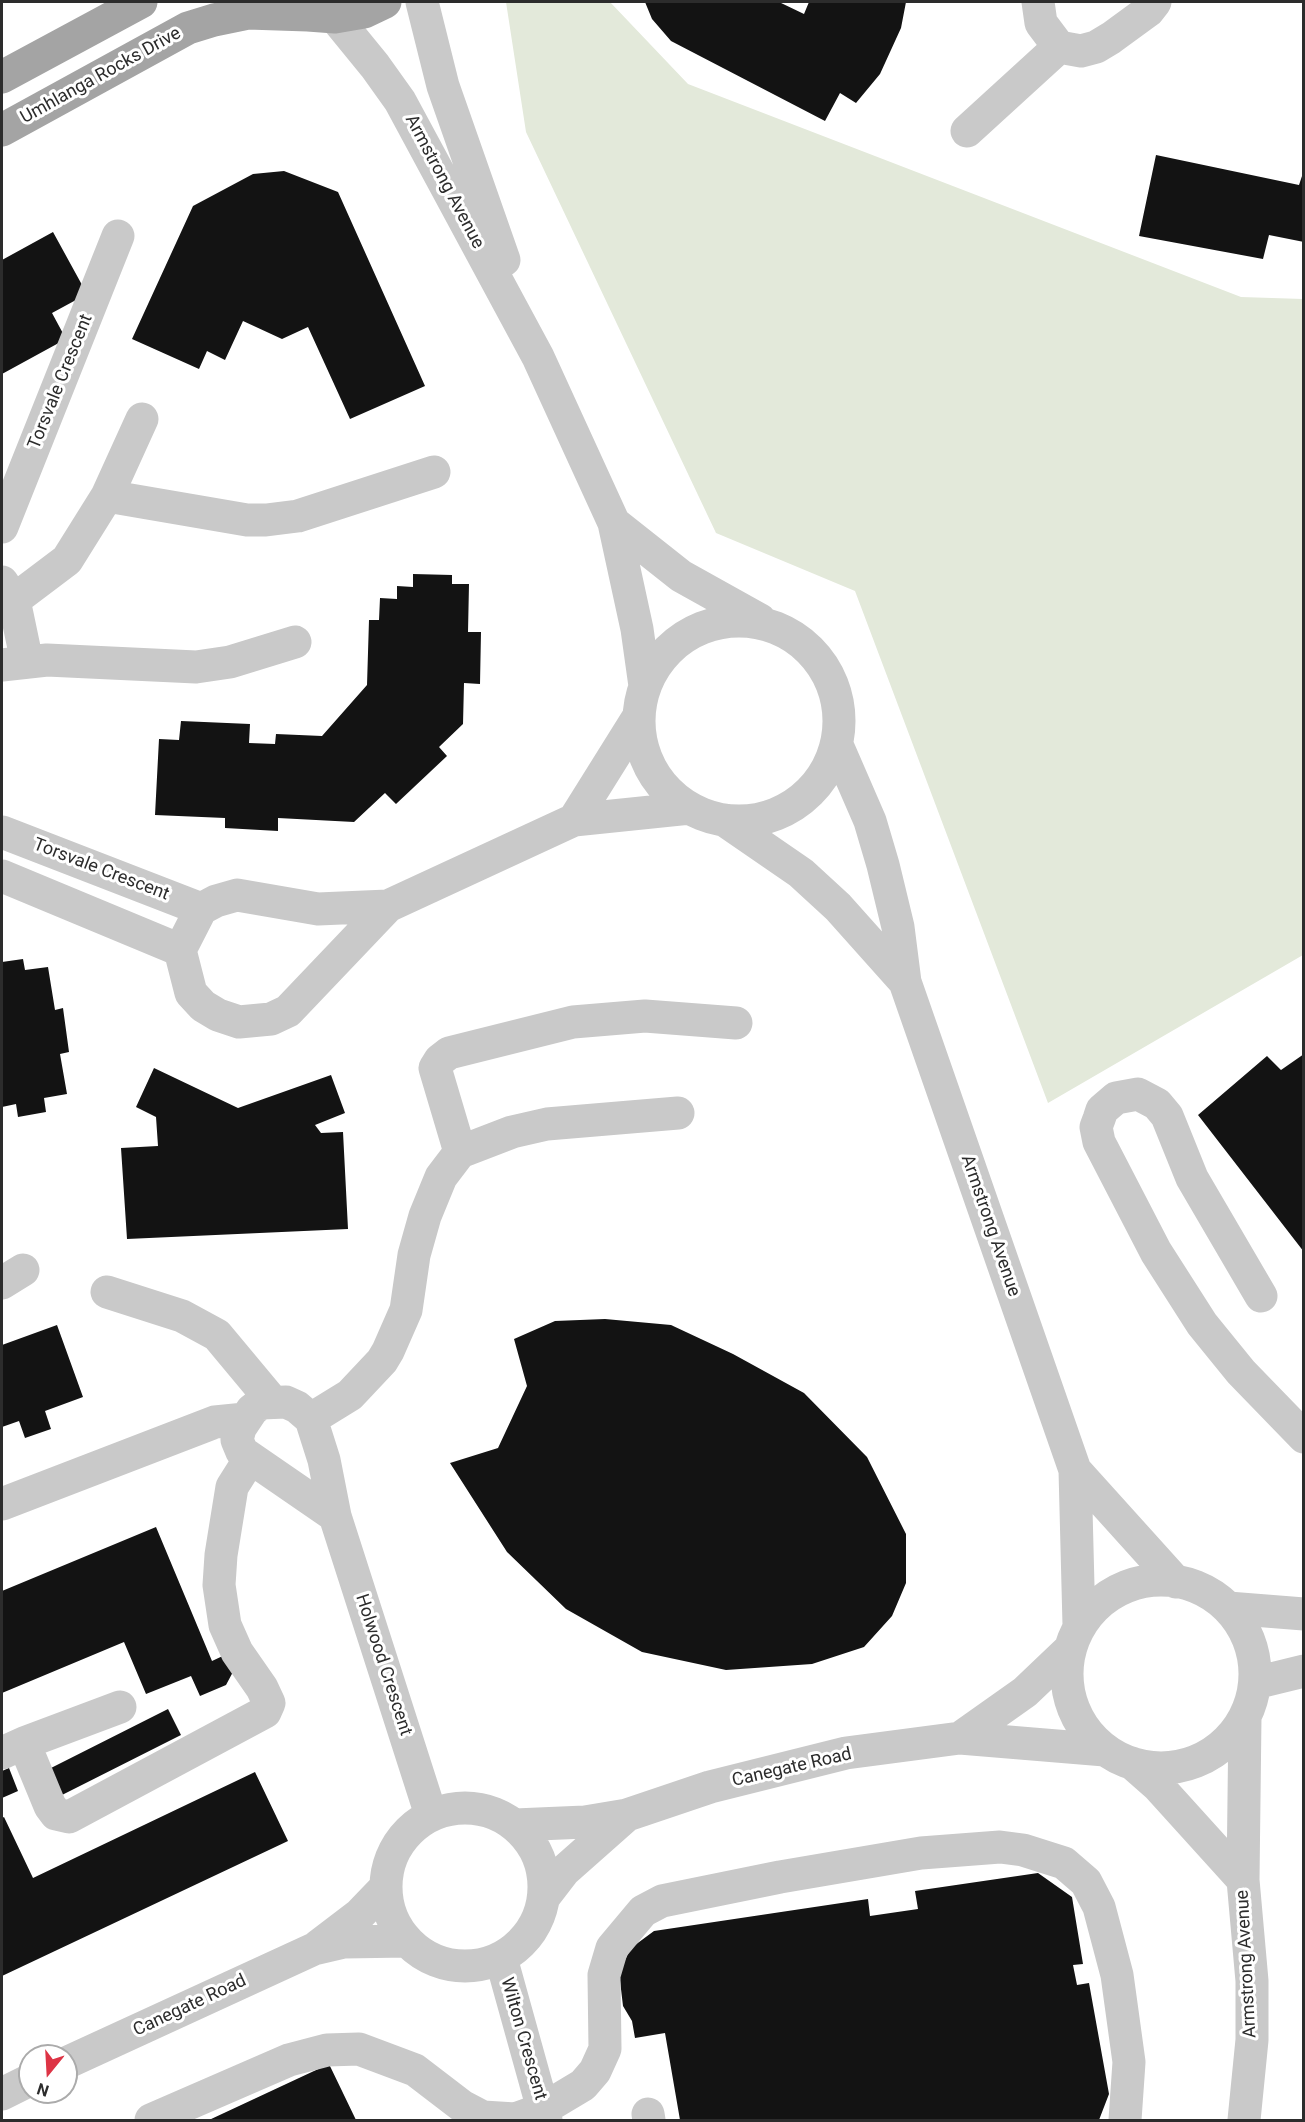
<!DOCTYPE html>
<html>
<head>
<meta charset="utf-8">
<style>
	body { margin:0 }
	#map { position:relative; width:1305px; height:2122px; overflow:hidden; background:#fff; font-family:Roboto,sans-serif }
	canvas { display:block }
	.frame { position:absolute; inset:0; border:3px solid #2c2c2c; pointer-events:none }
	.north { position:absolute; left:18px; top:2044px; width:60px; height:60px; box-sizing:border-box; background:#fff; border:2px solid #ababab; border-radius:50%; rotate:198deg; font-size:16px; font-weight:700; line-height:24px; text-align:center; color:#2c2c2c }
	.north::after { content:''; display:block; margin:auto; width:21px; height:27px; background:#dd3445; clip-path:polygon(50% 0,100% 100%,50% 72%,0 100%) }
</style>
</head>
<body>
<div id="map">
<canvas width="1305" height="2122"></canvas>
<div class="frame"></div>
<div class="north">N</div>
</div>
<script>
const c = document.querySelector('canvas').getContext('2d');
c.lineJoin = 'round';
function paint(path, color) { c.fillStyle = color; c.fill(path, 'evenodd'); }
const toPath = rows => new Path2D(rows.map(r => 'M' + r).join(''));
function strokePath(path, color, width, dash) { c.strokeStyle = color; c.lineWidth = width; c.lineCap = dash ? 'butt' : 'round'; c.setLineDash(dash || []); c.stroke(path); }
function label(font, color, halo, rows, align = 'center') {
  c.font = font + ' Roboto,sans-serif'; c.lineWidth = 6; c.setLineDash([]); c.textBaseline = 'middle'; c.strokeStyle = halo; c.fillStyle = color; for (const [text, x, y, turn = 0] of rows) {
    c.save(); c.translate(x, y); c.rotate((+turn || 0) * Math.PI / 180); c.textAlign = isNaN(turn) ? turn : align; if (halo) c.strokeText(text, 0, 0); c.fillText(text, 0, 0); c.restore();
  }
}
paint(toPath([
	[506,2,610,2,688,84,1241,297,1303,299,1303,955,1048,1103,855,591,716,533,526,132]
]), '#e3e9da');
paint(toPath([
	[645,2,779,2,804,14,809,2,906,2,901,28,880,74,856,103,840,93,825,121,671,41,652,19],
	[1156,155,1299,185,1304,170,1304,242,1269,235,1263,259,1139,236],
	[284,171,338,192,425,386,350,419,308,327,282,339,243,321,225,360,207,351,199,369,132,339,193,206,253,174],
	[53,232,87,294,52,313,66,339,2,374,2,260],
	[413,574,452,575,452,584,469,584,468,632,481,632,480,684,464,683,463,724,439,747,447,756,396,804,385,793,354,822,278,818,278,831,225,828,225,818,155,815,159,739,179,740,181,721,250,724,249,743,275,744,276,734,322,736,367,685,369,620,379,620,380,598,397,599,397,586,413,587],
	[23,959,25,970,48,967,55,1010,63,1008,69,1052,60,1054,67,1094,44,1098,46,1112,18,1117,16,1104,2,1107,2,962],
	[1304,1054,1304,1252,1198,1115,1267,1056,1281,1070],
	[154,1068,238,1108,331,1075,345,1113,315,1125,321,1133,343,1132,348,1229,127,1239,121,1148,158,1146,156,1117,136,1107],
	[605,1319,671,1325,733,1354,804,1393,867,1457,906,1534,906,1583,892,1616,864,1647,812,1664,726,1670,642,1652,566,1609,507,1552,450,1463,498,1448,527,1386,514,1339,555,1321],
	[57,1325,83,1397,45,1411,51,1429,25,1438,19,1421,2,1427,2,1345],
	[156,1527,212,1661,227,1654,234,1670,226,1685,200,1696,191,1676,146,1694,124,1642,2,1693,2,1591],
	[168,1709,181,1735,62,1795,49,1769],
	[9,1768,18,1791,2,1798,2,1771],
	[255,1772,288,1841,2,1976,2,1818,4,1817,33,1878],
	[1038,1873,1072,1897,1083,1964,1073,1965,1077,1985,1089,1983,1109,2094,1099,2120,680,2120,665,2033,635,2038,632,2021,623,2006,619,1972,631,1948,654,1931,868,1899,870,1916,918,1909,915,1891],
	[329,2064,356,2120,209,2120]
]), '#131313');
strokePath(toPath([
	[422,2,443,86,504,260],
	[1038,2,1041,23,1059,47,1081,51,1096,47,1111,38,1148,11,1155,2],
	[335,17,375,66,400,101,538,357,614,523,637,629,645,686],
	[967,131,1059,47],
	[107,496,247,520,266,520,298,516,434,472],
	[614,523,681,576,760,620],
	[2,527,118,236],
	[2,582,14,600,27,662],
	[14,600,67,560,107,496,142,419],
	'639 721a100 100 0 1 1 200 0a100 100 0 1 1-200 0Z',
	[2,665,47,660,196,667,230,662,295,642],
	[837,745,870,821,883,865,898,927,905,982,1075,1470,1079,1625],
	[574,820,639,716],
	[724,820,801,873,838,907,905,982],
	[2,832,201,909],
	[2,876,180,950],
	[388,906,318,909,237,895,216,901,201,909,180,950,191,993,203,1006,218,1015,239,1022,271,1019,288,1011,388,906,574,820,690,808],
	[460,1152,435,1068,440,1060,449,1053,573,1022,645,1016,736,1023],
	[2,1283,23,1270],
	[107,1292,182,1316,217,1335,272,1401],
	[1261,1296,1192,1178,1167,1116,1157,1104,1138,1094,1116,1098,1102,1110,1099,1119,1096,1127,1099,1142,1156,1252,1202,1324,1241,1372,1304,1437],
	[311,1419,350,1395,382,1361,388,1351,406,1310,414,1255,425,1216,441,1177,460,1152,512,1132,547,1124,678,1113],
	[1075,1470,1176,1582],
	[2,1504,215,1422,245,1419],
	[335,1516,242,1452,237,1440,240,1428,252,1410,261,1403,286,1402,297,1407,311,1419,324,1460,335,1516,431,1815],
	'1067 1674a94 94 0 1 1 188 0a94 94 0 1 1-188 0Z',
	[1228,1608,1304,1614],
	[1255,1683,1304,1671],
	[960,1738,1025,1692,1067,1652],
	[24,1743,120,1707],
	[2,1753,24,1743,50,1806,56,1814,69,1817,265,1712,269,1703,262,1688,237,1652,225,1625,219,1585,221,1555,232,1487,249,1460],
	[1132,1763,1157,1785,1243,1880],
	'386 1887a79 79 0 1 1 158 0a79 79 0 1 1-158 0Z',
	[515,1825,585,1822,627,1815,710,1787,846,1753,960,1738,1105,1750],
	[544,1897,564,1871,625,1817],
	[318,1946,360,1914,385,1888],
	[501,1958,546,2120],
	[66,2063,314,1949,344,1942,407,1941],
	[2,2094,30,2080],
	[648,2114,649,2120],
	[151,2120,289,2060,327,2050,359,2049,415,2070,462,2106,483,2117,515,2119,543,2109,583,2085,595,2071,605,2049,604,1975,612,1948,643,1911,662,1901,780,1877,921,1853,1000,1847,1023,1850,1064,1863,1086,1882,1099,1907,1117,1975,1129,2062,1125,2120],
	[1244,2120,1252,2040,1252,1981,1243,1880,1245,1717]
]), '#c9c9c9', 33);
strokePath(toPath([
	[288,5,308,15,335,17,364,12,385,2],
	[2,77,141,2],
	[2,130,188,28,214,20,248,13,308,15]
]), '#a4a4a4', 33);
label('18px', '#2c2c2c', '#fff', [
	["Umhlanga Rocks Drive",101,76,-29],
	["Armstrong Avenue",444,182,62],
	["Torsvale Crescent",61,382,-68],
	["Torsvale Crescent",101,870,21],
	["Armstrong Avenue",990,1226,71],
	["Holwood Crescent",383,1665,72],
	["Canegate Road",792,1768,-13],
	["Armstrong Avenue",1247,1964,-93],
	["Canegate Road",190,2006,-25],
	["Wilton Crescent",523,2039,74]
]);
</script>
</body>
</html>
